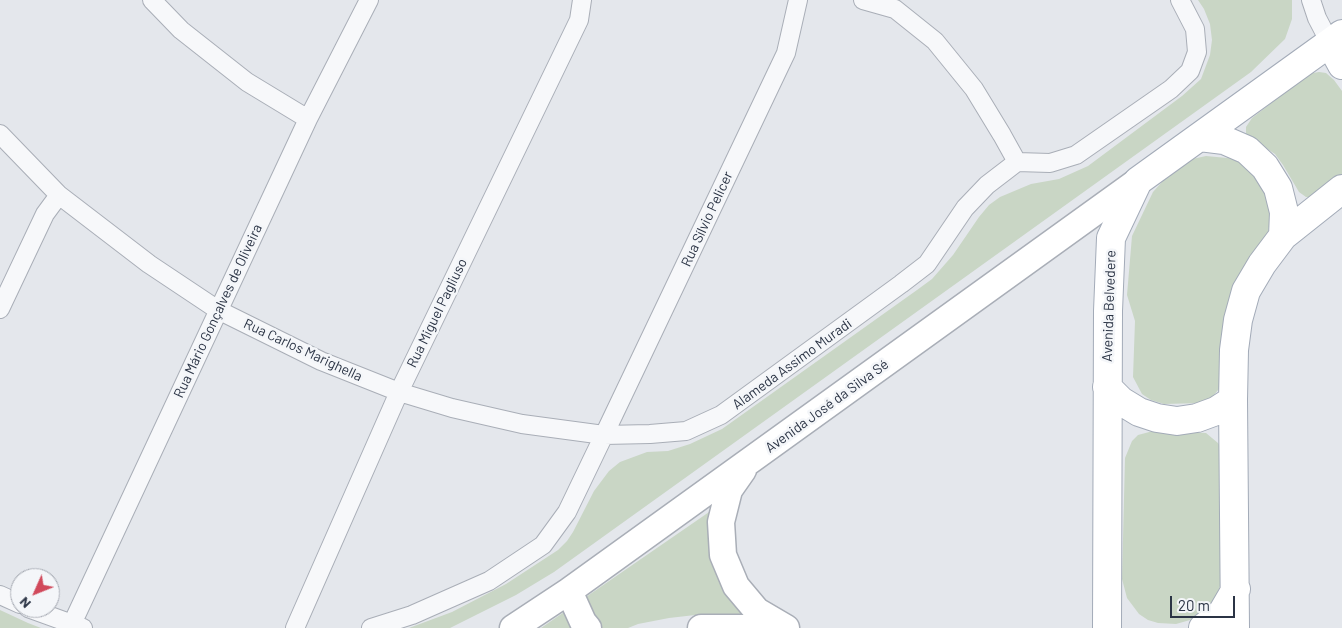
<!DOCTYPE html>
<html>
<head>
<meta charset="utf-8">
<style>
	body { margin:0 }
	#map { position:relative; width:1342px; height:628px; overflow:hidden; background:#e4e7ec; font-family:Barlow,sans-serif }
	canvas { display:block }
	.north { position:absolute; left:10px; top:568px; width:50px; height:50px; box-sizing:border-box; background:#f4f6f9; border:1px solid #a4a8b1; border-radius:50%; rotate:226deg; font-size:14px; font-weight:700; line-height:20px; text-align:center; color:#2b3445 }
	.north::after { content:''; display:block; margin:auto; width:18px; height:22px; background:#d1495b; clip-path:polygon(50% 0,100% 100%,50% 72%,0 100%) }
	.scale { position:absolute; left:1170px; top:596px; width:65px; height:22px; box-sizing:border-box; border:2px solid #2b3445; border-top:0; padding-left:6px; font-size:15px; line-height:18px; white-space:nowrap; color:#2b3445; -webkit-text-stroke:4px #f4f6f9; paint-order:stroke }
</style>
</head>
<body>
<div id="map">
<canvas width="1342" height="628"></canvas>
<div class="north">N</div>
<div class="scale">20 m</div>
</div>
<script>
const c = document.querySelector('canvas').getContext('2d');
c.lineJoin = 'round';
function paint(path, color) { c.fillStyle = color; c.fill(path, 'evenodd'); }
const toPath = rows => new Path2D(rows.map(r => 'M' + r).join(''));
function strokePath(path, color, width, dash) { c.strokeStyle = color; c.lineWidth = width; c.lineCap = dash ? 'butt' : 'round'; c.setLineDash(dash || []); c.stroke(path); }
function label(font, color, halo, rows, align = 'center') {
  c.font = font + ' Barlow,sans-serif'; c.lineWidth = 5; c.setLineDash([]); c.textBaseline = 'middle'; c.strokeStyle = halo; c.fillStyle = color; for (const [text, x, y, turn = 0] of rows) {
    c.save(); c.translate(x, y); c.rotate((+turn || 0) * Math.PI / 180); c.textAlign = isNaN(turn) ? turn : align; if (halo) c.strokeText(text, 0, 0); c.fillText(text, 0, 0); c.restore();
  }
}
paint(toPath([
	[1198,0,1292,0,1292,19,1285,39,1251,72,554,572,516,595,450,628,409,628,452,612,506,584,558,550,567,541,573,532,594,491,609,471,620,462,647,452,668,451,690,444,722,429,917,290,932,279,953,255,979,217,989,205,1000,197,1031,184,1059,179,1088,166,1182,96,1201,79,1210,55,1212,40,1210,24,1204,9],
	[1319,72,1326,73,1334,80,1342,91,1342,176,1319,194,1314,197,1306,197,1299,192,1283,165,1275,154,1246,135,1246,127,1252,118,1305,77,1313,73],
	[1206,156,1238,159,1252,170,1270,200,1271,215,1268,232,1257,248,1222,385,1210,400,1203,403,1164,404,1151,400,1142,394,1133,377,1135,321,1127,295,1132,236,1153,192,1169,174,1188,160],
	[1153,431,1206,433,1218,443,1222,450,1223,577,1218,592,1209,607,1190,620,1176,624,1158,623,1148,620,1139,614,1127,598,1122,579,1125,458,1132,441,1138,435],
	[712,510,744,615,704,614,669,618,638,624,628,628,541,628],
	[0,610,28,623,41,628,0,628]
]), '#c9d6c5');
const minor = toPath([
	[152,0,181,30,247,82,308,119],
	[863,0,895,9,935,41,974,89,1002,135,1017,162],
	[1311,0,1317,18,1330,43],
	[0,134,59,195,149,264,218,310,321,361,399,392,452,408,522,424,604,435,786,53,798,0],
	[0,309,45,214,59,195],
	[0,595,20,604],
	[28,608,83,628],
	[72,624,308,119,369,0],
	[295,628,399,392,579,20,582,0],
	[371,628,412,615,489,581,543,545,567,512,604,435,650,434,686,431,721,415,901,284,927,264,965,208,987,185,1017,162,1050,163,1076,155,1171,89,1190,71,1197,52,1195,29,1180,0]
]);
const secondary = toPath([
	[743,470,729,490,721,522,723,555,736,586,757,611,786,628],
	[569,591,583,622,588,628],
	[513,628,569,591,1138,181],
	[701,628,786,628]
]);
const primary = toPath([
	[1330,43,1342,65],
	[1200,137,1224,140,1247,150,1265,167,1278,188,1284,212,1283,236],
	[1107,387,1121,401,1139,412,1157,418,1177,421,1197,418,1216,411,1233,400],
	[1107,628,1108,311,1111,238,1138,181,1342,34],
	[1203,628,1222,613,1236,589],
	[1235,628,1233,400,1234,350,1238,320,1246,291,1262,264,1283,236,1342,189]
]);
strokePath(minor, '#a9aeb7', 20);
strokePath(secondary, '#a9aeb7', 29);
strokePath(primary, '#a3abb8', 30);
strokePath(minor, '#f7f8fa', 18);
strokePath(secondary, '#fff', 26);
strokePath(primary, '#fff', 28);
label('14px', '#2b3445', '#f4f6f9', [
	["Rua Sílvio Pelicer",707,219,-65],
	["Avenida Belvedere",1109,306,-88],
	["Rua Mário Gonçalves de Oliveira",218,311,-65],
	["Rua Miguel Pagliuso",437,313,-64],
	["Rua Carlos Marighella",303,350,25],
	["Alameda Assimo Muradi",792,364,-36],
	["Avenida José da Silva Sé",827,406,-36]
]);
</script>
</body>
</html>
